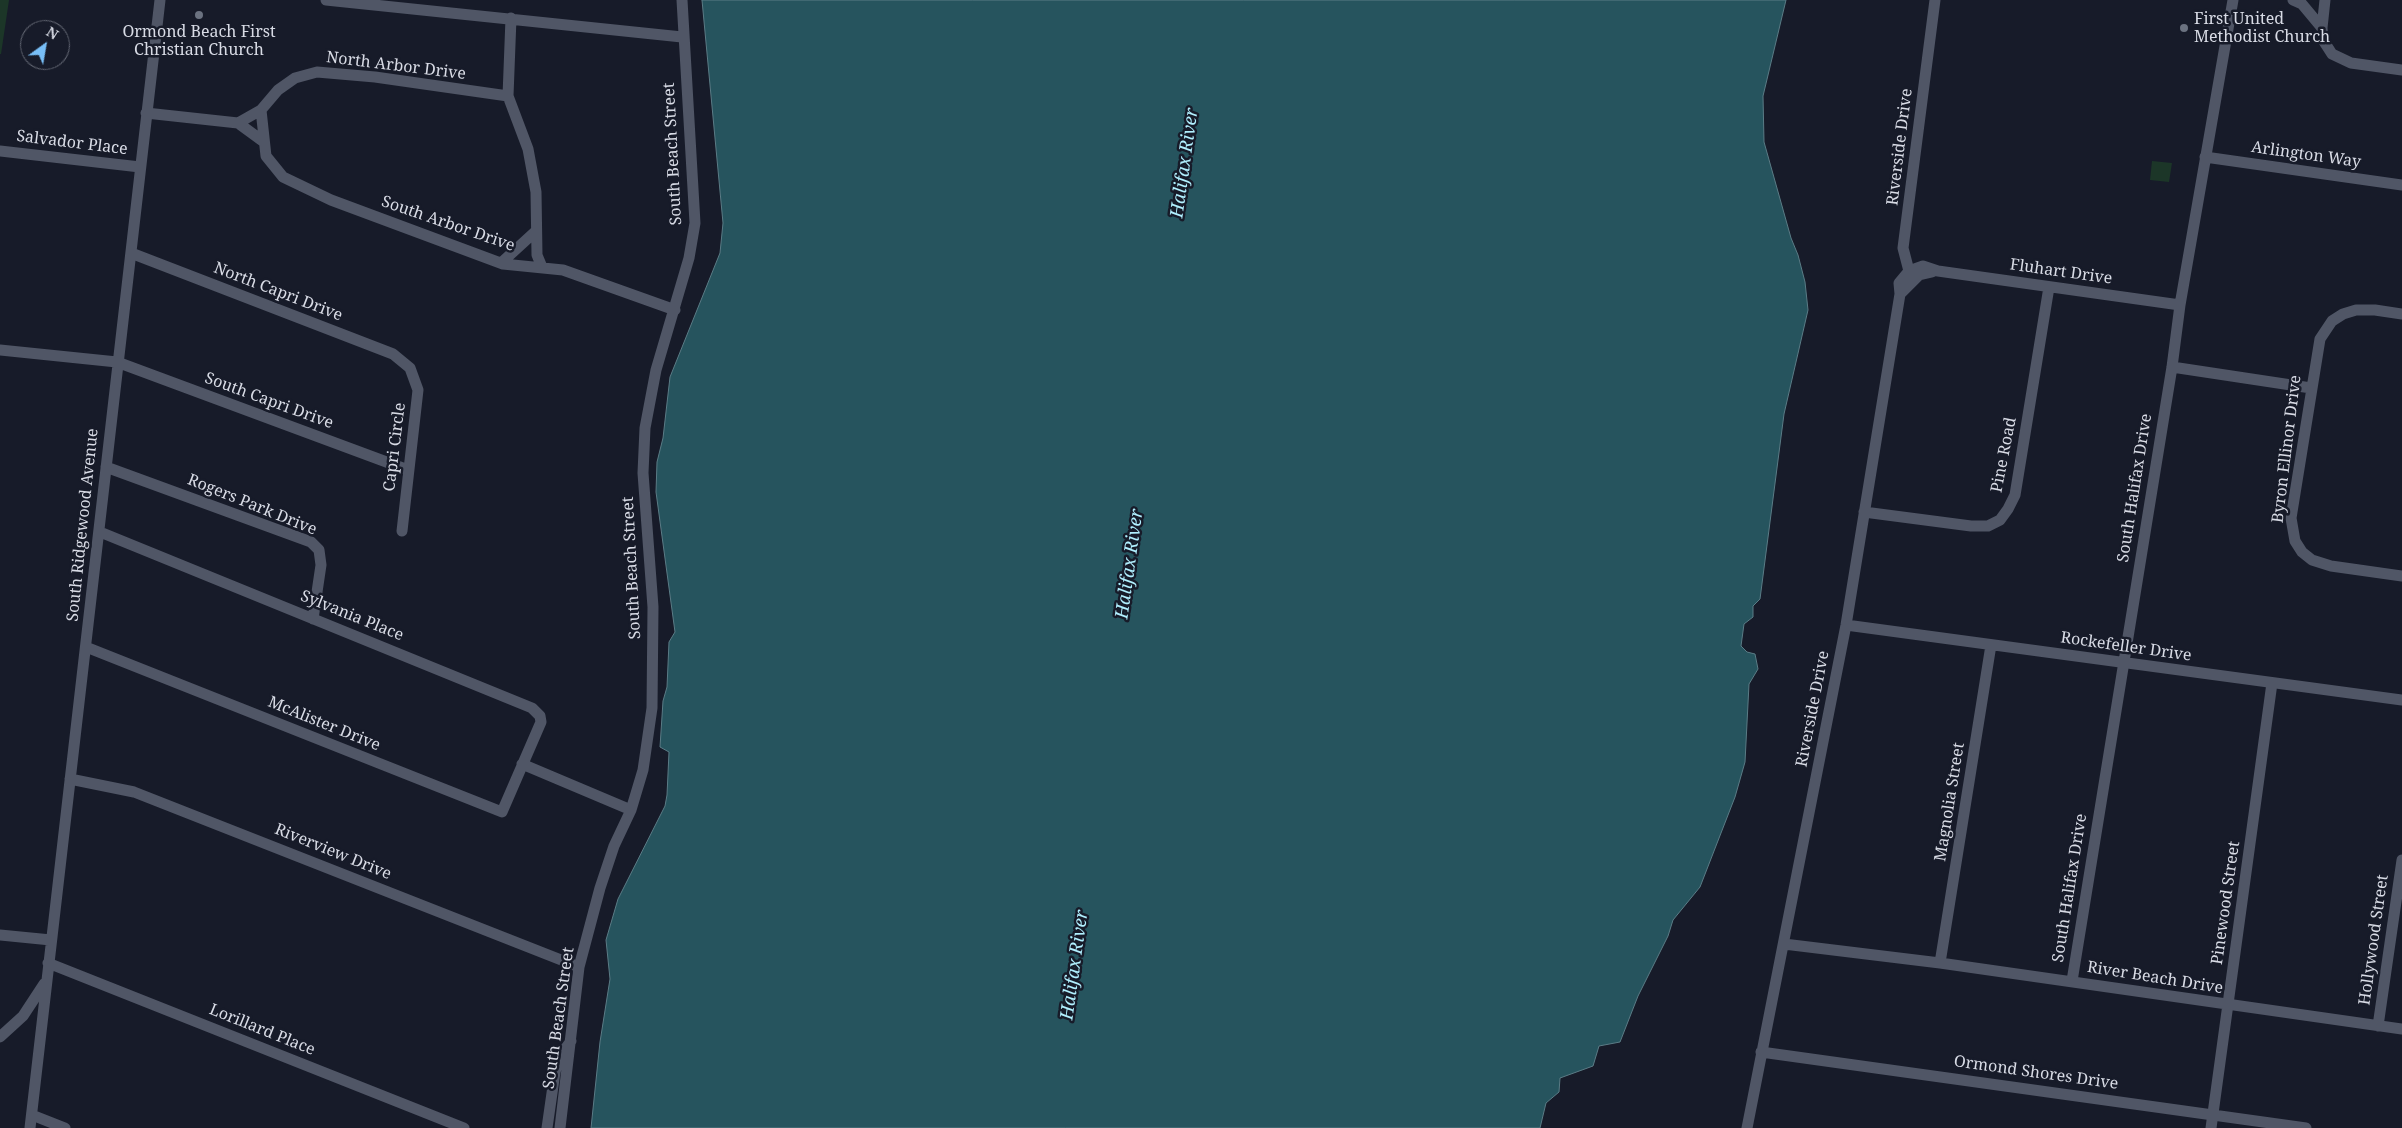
<!DOCTYPE html>
<html>
<head>
<meta charset="utf-8">
<style>
	body { margin:0 }
	#map { position:relative; width:2402px; height:1128px; overflow:hidden; background:#171b29; font-family:"Noto Serif",serif }
	canvas { display:block }
	.north { position:absolute; left:20px; top:20px; width:50px; height:50px; box-sizing:border-box; background:#171b29; border:1px solid #646874; border-radius:50%; rotate:32deg; font-size:14px; font-weight:700; line-height:20px; text-align:center; color:#d8dbe5 }
	.north::after { content:''; display:block; margin:auto; width:18px; height:22px; background:#78bff7; clip-path:polygon(50% 0,100% 100%,50% 72%,0 100%) }
</style>
</head>
<body>
<div id="map">
<canvas width="2402" height="1128"></canvas>
<div class="north">N</div>
</div>
<script>
const c = document.querySelector('canvas').getContext('2d');
c.lineJoin = 'round';
function paint(path, color) { c.fillStyle = color; c.fill(path, 'evenodd'); }
const toPath = rows => new Path2D(rows.map(r => 'M' + r).join(''));
function strokePath(path, color, width, dash) { c.strokeStyle = color; c.lineWidth = width; c.lineCap = dash ? 'butt' : 'round'; c.setLineDash(dash || []); c.stroke(path); }
function label(font, color, halo, rows, align = 'center') {
  c.font = font + ' "Noto Serif",serif'; c.lineWidth = 5; c.setLineDash([]); c.textBaseline = 'middle'; c.strokeStyle = halo; c.fillStyle = color; for (const [text, x, y, turn = 0] of rows) {
    c.save(); c.translate(x, y); c.rotate((+turn || 0) * Math.PI / 180); c.textAlign = isNaN(turn) ? turn : align; if (halo) c.strokeText(text, 0, 0); c.fillText(text, 0, 0); c.restore();
  }
}
paint(toPath([
	[0,0,9,0,1,54,0,54],
	[2152,161,2172,163,2169,182,2150,180]
]), '#1c3628');
const water = toPath([
	[702,0,1786,0,1763,96,1764,142,1791,238,1798,255,1805,282,1808,310,1784,414,1760,599,1753,606,1753,617,1744,624,1741,646,1747,652,1755,654,1758,669,1749,684,1745,762,1735,797,1700,887,1673,920,1668,936,1638,996,1620,1042,1599,1046,1593,1066,1560,1078,1559,1092,1546,1103,1540,1128,591,1128,600,1042,610,979,606,940,618,899,665,806,667,795,669,752,660,747,663,701,667,687,669,642,675,632,656,492,657,462,663,438,670,377,720,253,723,223,702,0]
]);
paint(water, '#26545e');
strokePath(water, '#5b7c86', 1);
strokePath(toPath([
	[326,0,682,37],
	[2293,0,2302,4,2322,28],
	[2325,0,2322,28,2323,40,2332,54,2351,63,2402,70],
	[511,18,508,96,528,149,536,192,537,255,542,267],
	[261,110,266,156,283,177,331,200,503,264,563,270,675,310],
	[146,113,238,123,264,142],
	[238,123,261,110,278,90,295,78,317,72,375,77,508,96],
	[0,151,140,167],
	[2205,157,2402,185],
	[131,253,393,354,410,368,418,390,402,531],
	[501,263,536,231],
	[1909,271,1923,266,1938,271,2180,305],
	[1909,271,1903,248,1935,0],
	[1900,294,1919,275,1932,272],
	[2402,314,2375,310,2356,310,2343,314,2332,321,2320,339,2291,518,2295,541,2302,552,2312,560,2331,566,2402,576],
	[0,350,117,362,408,470],
	[2172,367,2311,388],
	[106,467,311,542,319,550,321,565,313,619],
	[1864,512,1971,526,1988,526,2000,520,2008,509,2015,495,2049,287],
	[1846,625,2402,700],
	[86,647,502,812,541,722,540,716,532,708,100,532],
	[522,764,631,810],
	[70,779,134,792,579,967],
	[0,935,51,940],
	[1784,944,1940,963,2402,1029],
	[48,963,464,1128],
	[1940,963,1991,645],
	[2072,981,2172,367,2180,305,2233,0],
	[2378,1026,2402,860],
	[0,1037,23,1016,44,984],
	[1761,1052,2306,1128],
	[32,1115,65,1128],
	[30,1128,160,0],
	[547,1128,555,1072,559,1057,571,1041],
	[560,1128,579,967,600,888,614,846,631,810,643,770,652,708,653,607,643,473,645,428,656,370,689,258,695,223,682,0],
	[1747,1128,1846,625,1900,294,1899,283,1909,271],
	[2211,1128,2272,683]
]), '#505666', 11);
for (const [x, y, r, color] of [
	[199,15,5,"#6b7280"],
	[2184,28,5,"#6b7280"]
]) { const dot = new Path2D(); dot.arc(x, y, r, 0, 2 * Math.PI); c.fillStyle = color; c.fill(dot); strokePath(dot, '#171b29', 2); }
label('16px', '#d8dbe5', '#171b29', [
	["First United",2194,19],
	["Methodist Church",2194,37],
	["Ormond Beach First",199,32,"center"],
	["Christian Church",199,50,"center"]
], 'left');
label('16px', '#d8dbe5', '#171b29', [
	["North Arbor Drive",396,66,7],
	["Salvador Place",72,143,7],
	["Riverside Drive",1900,147,-83],
	["South Beach Street",673,154,-93],
	["Arlington Way",2306,155,8],
	["South Arbor Drive",448,224,19],
	["Fluhart Drive",2061,272,8],
	["North Capri Drive",278,292,21],
	["South Capri Drive",269,401,20],
	["Capri Circle",395,447,-83],
	["Byron Ellinor Drive",2287,449,-83],
	["Pine Road",2004,455,-79],
	["South Halifax Drive",2135,488,-81],
	["Rogers Park Drive",252,505,22],
	["South Ridgewood Avenue",83,525,-84],
	["South Beach Street",632,568,-93],
	["Sylvania Place",352,616,22],
	["Rockefeller Drive",2126,647,8],
	["Riverside Drive",1813,709,-79],
	["McAlister Drive",324,724,22],
	["Magnolia Street",1950,802,-81],
	["Riverview Drive",333,852,22],
	["South Halifax Drive",2070,888,-81],
	["Pinewood Street",2226,903,-82],
	["Hollywood Street",2374,940,-82],
	["River Beach Drive",2155,978,9],
	["South Beach Street",559,1018,-82],
	["Lorillard Place",262,1030,22],
	["Ormond Shores Drive",2036,1073,8]
]);
label('italic 18px', '#b1f0ff', '#171b29', [
	["Halifax River",1185,163,-82],
	["Halifax River",1130,564,-82],
	["Halifax River",1075,965,-82]
]);
</script>
</body>
</html>
